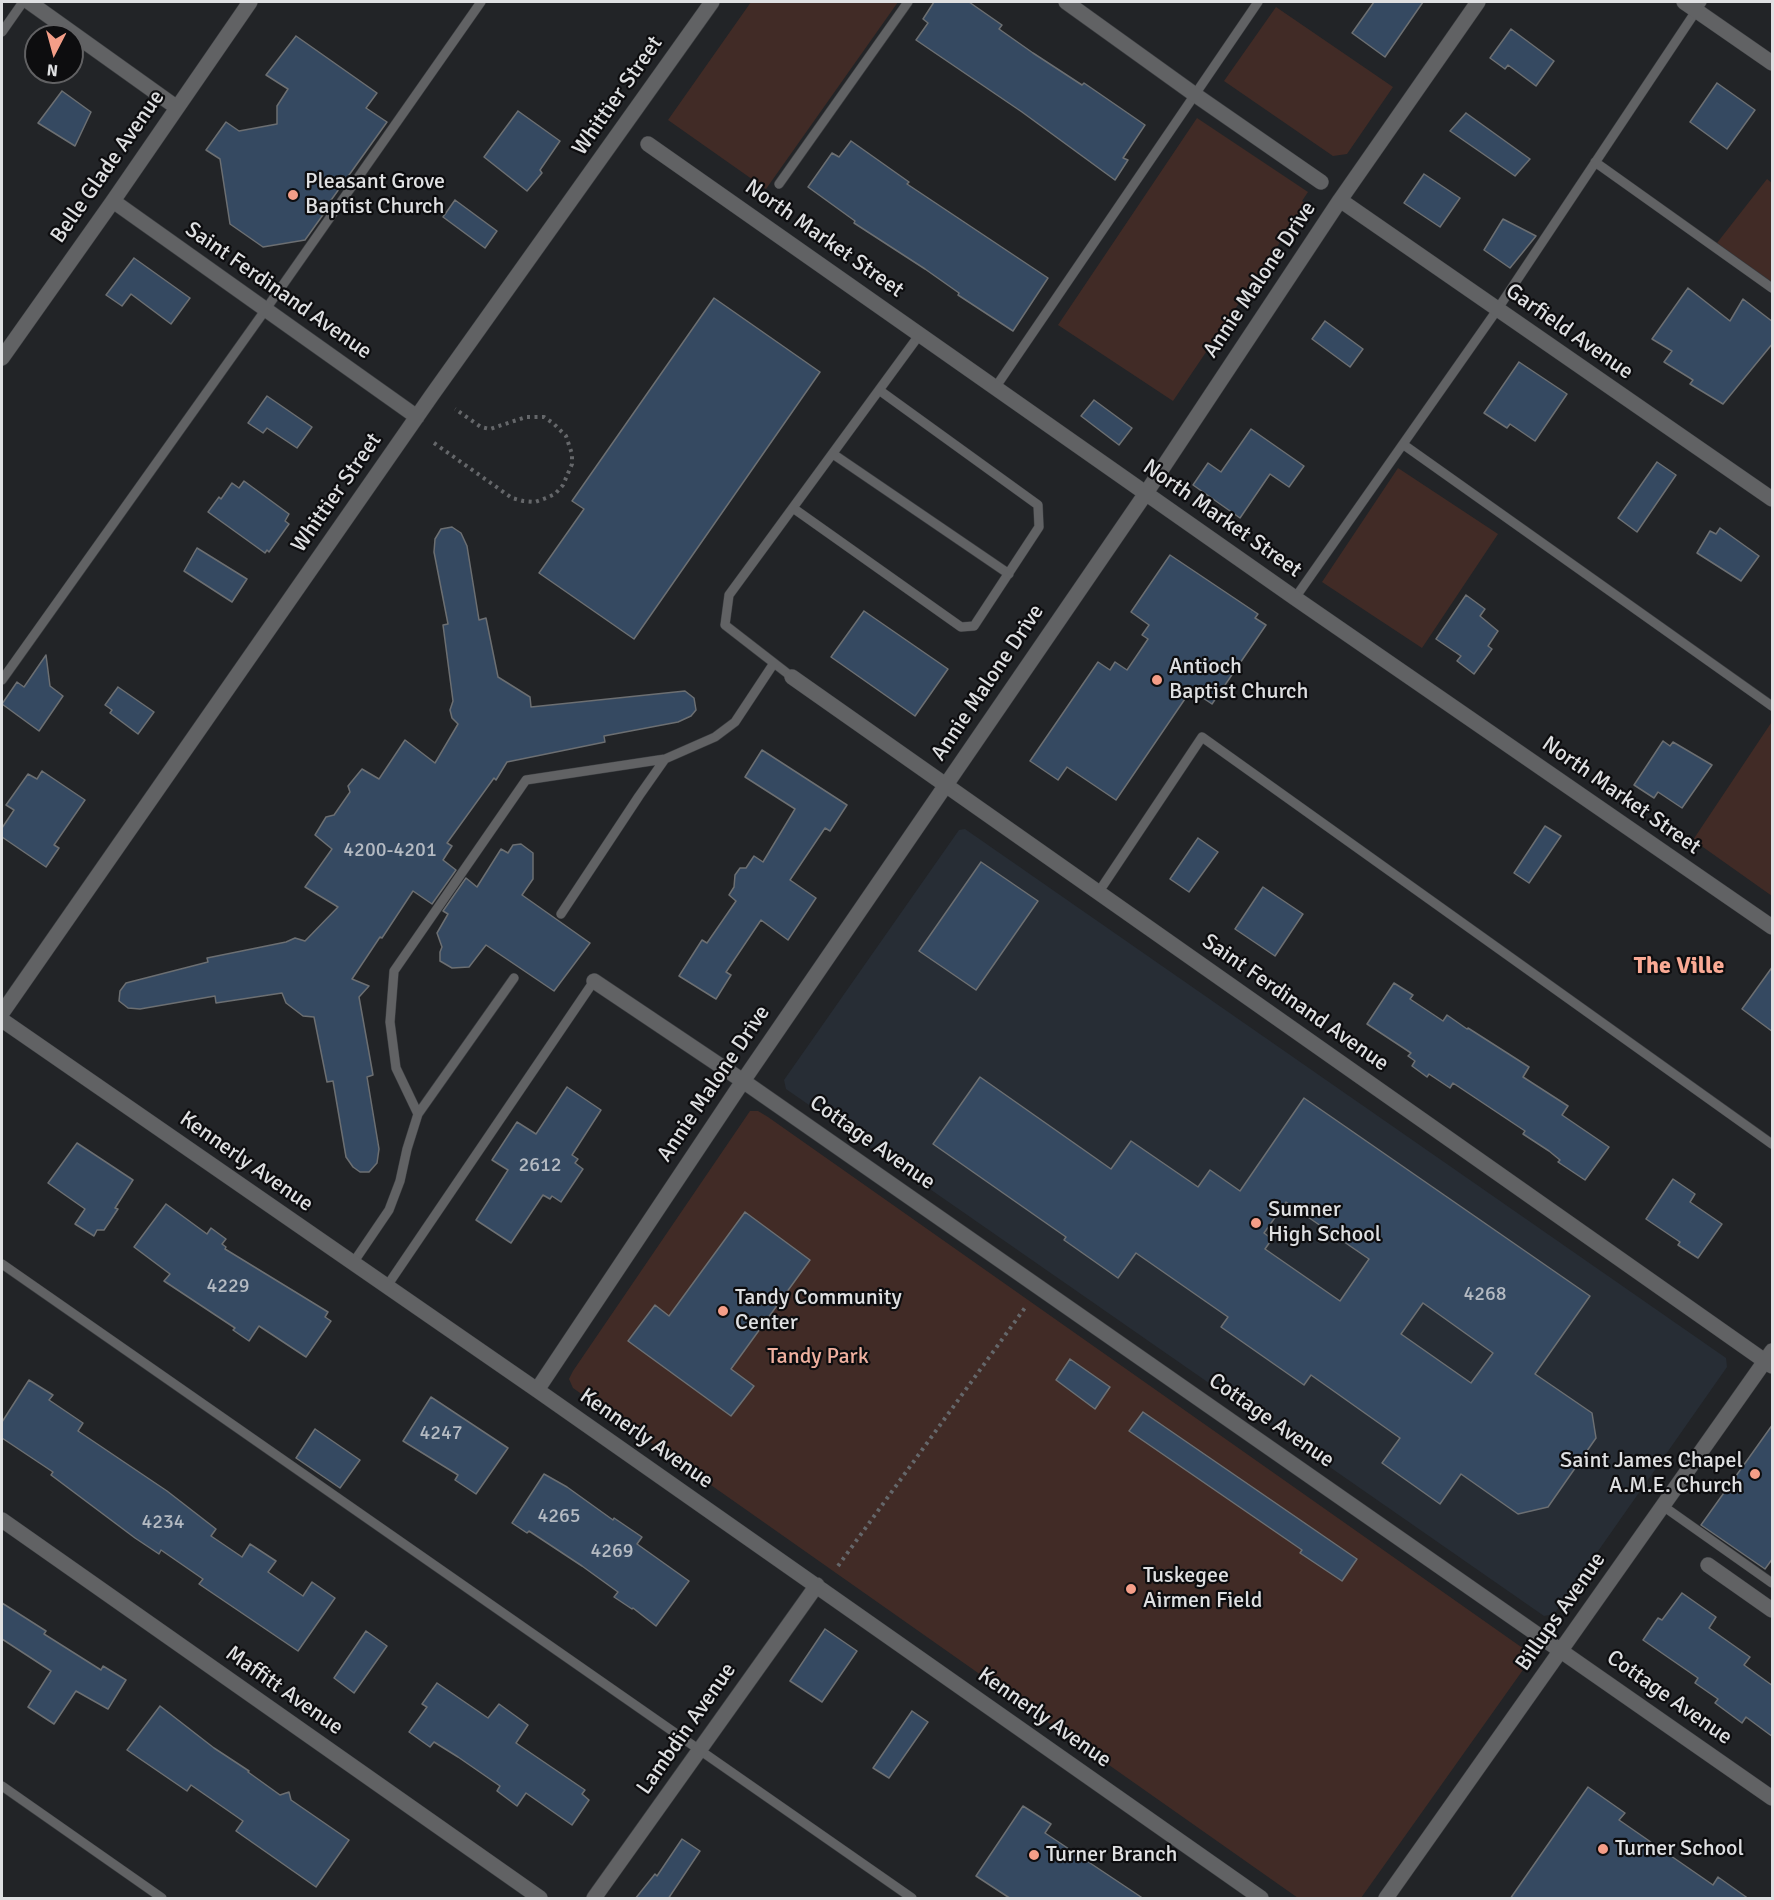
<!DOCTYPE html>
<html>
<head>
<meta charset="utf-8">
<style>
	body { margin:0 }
	#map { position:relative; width:1774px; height:1900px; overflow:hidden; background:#222427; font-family:Signika,sans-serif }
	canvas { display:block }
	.frame { position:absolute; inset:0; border:3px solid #dfe0e2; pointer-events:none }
	.north { position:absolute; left:24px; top:24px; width:60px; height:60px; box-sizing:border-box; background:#0d0d0f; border:2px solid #616163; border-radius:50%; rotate:186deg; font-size:16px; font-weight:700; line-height:24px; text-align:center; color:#dfe0e2 }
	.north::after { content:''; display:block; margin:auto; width:21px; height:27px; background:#f49e88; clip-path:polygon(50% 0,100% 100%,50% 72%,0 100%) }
</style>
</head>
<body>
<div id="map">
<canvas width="1774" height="1900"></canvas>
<div class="frame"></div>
<div class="north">N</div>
</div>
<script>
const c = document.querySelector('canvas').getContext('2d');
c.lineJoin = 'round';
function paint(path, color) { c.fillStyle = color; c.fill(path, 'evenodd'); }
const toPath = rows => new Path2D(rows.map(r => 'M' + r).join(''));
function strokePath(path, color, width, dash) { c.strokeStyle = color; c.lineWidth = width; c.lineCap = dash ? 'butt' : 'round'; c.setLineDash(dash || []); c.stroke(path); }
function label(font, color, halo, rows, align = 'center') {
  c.font = font + ' Signika,sans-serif'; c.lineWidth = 4.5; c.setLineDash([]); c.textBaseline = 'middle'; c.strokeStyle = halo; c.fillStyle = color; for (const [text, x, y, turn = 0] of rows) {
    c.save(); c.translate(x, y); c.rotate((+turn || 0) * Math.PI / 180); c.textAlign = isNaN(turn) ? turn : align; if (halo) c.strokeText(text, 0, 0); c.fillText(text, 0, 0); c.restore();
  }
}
paint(toPath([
	[965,829,1726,1358,1727,1367,1554,1614,1544,1616,786,1089,784,1080,959,830]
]), '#272d35');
paint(toPath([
	[751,2,898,2,766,189,668,120],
	[1276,7,1393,87,1347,154,1333,156,1224,81],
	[1197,118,1308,192,1302,201,1306,204,1173,401,1058,325],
	[1767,179,1772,183,1772,282,1717,243],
	[1398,468,1498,534,1422,648,1322,582],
	[1771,723,1772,724,1772,896,1693,840],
	[750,1111,758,1111,768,1117,1524,1649,1528,1661,1525,1667,1361,1898,1298,1898,573,1388,569,1379,573,1371]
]), '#412b26');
const building = toPath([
	[934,2,969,2,1002,25,999,29,1033,53,1082,85,1084,83,1145,125,1123,158,1128,160,1115,180,1022,112,916,40,928,23,923,19,934,2],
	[1374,2,1423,2,1385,57,1352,33,1374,2],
	[1511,29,1554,61,1536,86,1508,65,1505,69,1490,58,1511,29],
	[296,36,377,93,366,108,387,122,324,210,325,212,305,240,263,247,230,224,220,159,206,150,226,122,239,131,277,124,277,106,288,89,266,75,296,36],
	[1717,83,1755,110,1727,149,1690,122,1717,83],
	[62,91,91,112,75,146,38,123,62,91],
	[518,111,560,141,540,170,542,173,527,191,484,157,518,111],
	[1466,113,1530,159,1515,176,1450,131,1466,113],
	[851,141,909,182,907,184,1048,278,1013,331,958,295,959,293,925,269,854,223,855,221,808,187,832,153,839,157,851,141],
	[1424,174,1460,198,1440,227,1404,203,1424,174],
	[455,200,497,231,485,248,443,217,455,200],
	[1503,219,1536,236,1510,268,1484,250,1503,219],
	[134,258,190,298,171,324,131,294,122,306,106,295,134,258],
	[1688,288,1730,321,1743,299,1773,322,1773,343,1723,404,1690,384,1693,380,1664,362,1672,351,1652,339,1688,288],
	[714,298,820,372,634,639,539,573,584,509,572,501,714,298],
	[1325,321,1363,349,1350,367,1312,339,1325,321],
	[1519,362,1567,394,1535,441,1510,424,1507,428,1484,413,1519,362],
	[267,396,312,427,297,448,267,428,263,433,248,423,267,396],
	[1094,400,1132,428,1119,445,1081,416,1094,400],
	[1251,429,1304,466,1289,487,1270,474,1240,518,1193,485,1208,463,1221,472,1251,429],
	[1657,462,1676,475,1637,532,1618,518,1657,462],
	[244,481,289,514,285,521,289,524,269,552,267,550,265,553,208,512,219,497,221,499,232,483,239,488,244,481],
	[452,527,461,533,467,546,479,620,486,618,498,677,530,697,531,707,685,691,694,698,696,710,691,716,678,722,604,736,605,742,507,762,496,780,494,778,447,843,452,846,443,860,456,870,432,904,413,891,382,938,380,937,352,979,369,986,359,997,373,1075,367,1077,379,1149,377,1163,369,1172,360,1172,353,1167,346,1157,333,1081,327,1082,314,1017,303,1016,286,1003,282,993,216,1003,215,996,140,1009,128,1008,119,1001,120,991,126,983,208,962,207,958,286,942,295,938,305,941,338,907,305,887,332,849,315,835,326,817,334,815,350,792,348,786,362,769,379,779,405,740,435,763,458,724,452,718,450,710,453,701,443,625,448,624,434,552,435,539,441,529,452,527],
	[1720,528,1759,556,1741,581,1697,553,1710,531,1716,534,1720,528],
	[197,548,247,579,232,602,184,571,197,548],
	[1170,555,1258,614,1255,618,1266,625,1212,704,1191,690,1116,800,1067,767,1058,780,1030,761,1098,662,1110,670,1115,662,1127,670,1148,639,1142,635,1149,625,1131,612,1170,555],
	[1466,595,1485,609,1480,616,1498,631,1488,646,1492,649,1474,674,1457,661,1461,656,1436,639,1466,595],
	[864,611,948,669,915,716,831,657,864,611],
	[46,655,50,686,63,696,39,731,2,704,17,682,24,687,46,655],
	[118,687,154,712,138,734,110,713,112,710,105,705,118,687],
	[1663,741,1670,746,1673,742,1712,765,1682,808,1658,792,1654,798,1634,785,1663,741],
	[762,750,847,805,830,831,825,828,790,880,816,898,788,940,761,920,726,972,731,975,716,999,679,976,702,940,707,943,736,901,729,895,734,887,735,875,740,868,746,868,754,856,763,862,795,809,745,777,762,750],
	[42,771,85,800,54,845,59,848,46,867,2,837,2,828,14,810,6,805,28,774,37,779,42,771],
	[1545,826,1561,836,1529,883,1514,873,1545,826],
	[1198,838,1218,852,1189,892,1170,879,1198,838],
	[521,844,533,853,533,879,522,895,590,943,554,991,486,945,469,967,452,968,440,961,440,952,442,947,437,933,448,914,443,911,466,878,477,887,501,849,508,853,513,845,521,844],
	[981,862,1038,901,976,990,919,951,981,862],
	[1263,887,1303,914,1275,956,1235,929,1263,887],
	[1773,966,1773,1032,1742,1009,1773,966],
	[1394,983,1413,995,1410,999,1443,1021,1447,1015,1467,1029,1468,1028,1529,1067,1523,1077,1568,1106,1562,1115,1609,1147,1585,1180,1558,1162,1560,1160,1549,1151,1523,1134,1525,1131,1453,1083,1450,1088,1429,1074,1427,1077,1412,1066,1415,1061,1408,1056,1411,1053,1367,1024,1394,983],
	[980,1077,1111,1169,1131,1141,1198,1187,1210,1170,1240,1191,1304,1098,1590,1296,1535,1374,1592,1413,1596,1438,1548,1507,1518,1514,1461,1474,1440,1504,1382,1463,1400,1438,1311,1375,1304,1385,1221,1327,1228,1317,1136,1253,1118,1278,1064,1240,1066,1237,933,1144,980,1077],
	[1286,1202,1369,1259,1340,1301,1265,1249,1272,1239,1264,1233,1286,1202],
	[1423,1303,1493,1353,1471,1383,1401,1334,1423,1303],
	[567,1087,601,1110,572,1155,578,1159,575,1163,583,1169,561,1202,552,1196,550,1199,543,1195,511,1243,476,1220,508,1170,492,1160,517,1122,536,1134,567,1087],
	[77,1143,133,1180,115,1208,118,1209,104,1230,97,1230,94,1236,75,1224,85,1209,48,1183,77,1143],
	[1673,1179,1695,1194,1690,1202,1722,1224,1698,1258,1678,1245,1680,1242,1646,1219,1673,1179],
	[166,1204,207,1234,211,1228,226,1239,222,1244,226,1247,225,1249,328,1312,325,1317,331,1321,306,1357,259,1326,249,1341,233,1330,235,1328,164,1281,170,1274,134,1247,166,1204],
	[745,1212,810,1260,731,1369,754,1386,731,1416,628,1341,655,1305,669,1316,745,1212],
	[1070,1359,1110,1387,1095,1409,1056,1380,1070,1359],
	[29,1380,53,1395,49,1400,83,1423,78,1431,167,1491,216,1529,211,1536,242,1557,250,1544,276,1561,268,1572,303,1596,312,1582,335,1598,298,1651,199,1584,203,1579,161,1550,159,1554,135,1538,51,1475,53,1472,2,1438,2,1422,29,1380],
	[431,1397,508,1448,476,1494,455,1480,458,1475,403,1441,431,1397],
	[1143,1412,1357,1559,1342,1581,1300,1553,1302,1550,1129,1431,1143,1412],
	[1773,1424,1773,1558,1765,1569,1701,1525,1773,1424],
	[315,1429,360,1460,340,1488,296,1458,315,1429],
	[544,1474,567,1487,613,1520,614,1518,642,1537,637,1544,689,1581,656,1626,633,1608,632,1609,614,1597,618,1592,582,1566,529,1531,527,1533,512,1523,544,1474],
	[1682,1593,1716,1617,1709,1628,1750,1657,1744,1665,1773,1686,1773,1737,1746,1717,1742,1723,1715,1703,1718,1699,1695,1683,1698,1678,1643,1640,1658,1618,1662,1620,1682,1593],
	[2,1603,46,1631,44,1634,101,1670,103,1666,126,1680,108,1709,76,1691,54,1724,28,1707,51,1671,2,1639,2,1603],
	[825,1629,857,1651,822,1702,790,1681,825,1629],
	[366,1631,387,1646,354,1693,334,1678,366,1631],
	[437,1683,488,1718,499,1704,528,1725,516,1743,585,1790,582,1794,589,1800,572,1825,526,1793,517,1806,497,1791,500,1786,458,1757,434,1742,430,1747,409,1732,427,1707,422,1704,437,1683],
	[160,1706,214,1748,249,1771,248,1772,280,1795,289,1792,291,1800,349,1840,316,1887,236,1831,243,1821,191,1785,187,1791,127,1750,160,1706],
	[912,1711,928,1722,889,1778,873,1768,912,1711],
	[1588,1787,1625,1813,1619,1820,1713,1885,1718,1877,1749,1899,1510,1899,1588,1787],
	[1023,1806,1051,1824,1045,1833,1144,1899,1011,1899,976,1876,1023,1806],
	[682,1839,700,1851,668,1899,635,1899,655,1874,657,1876,682,1839]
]);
paint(building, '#354961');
strokePath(building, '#6c6f72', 1.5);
const lane = toPath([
	[2,32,23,2],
	[1595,162,1772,288],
	[779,184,908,2],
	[995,388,1258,2],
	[1404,445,1772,706],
	[833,454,1009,574],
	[793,508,961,627,974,626,1039,527,1038,505,879,390],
	[1295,598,1497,310,1702,2],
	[792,677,725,625,729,595,920,334],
	[2,680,266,309,481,2],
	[1098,893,1202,737,1772,1144],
	[561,914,639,796,665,759,715,737,735,722,774,663],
	[418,1114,396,1068,390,1022,394,971,526,780,665,759],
	[353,1263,389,1210,400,1181,407,1149,418,1114,514,978],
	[2,1264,912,1898],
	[387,1286,594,981],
	[1663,1506,1772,1583],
	[2,1786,162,1898]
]);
const street = toPath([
	[29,2,176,107],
	[1066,2,1194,94,1321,182],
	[1684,2,1772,63],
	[648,144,1295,598,1772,927],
	[1340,200,1772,499],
	[113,201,417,417],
	[2,358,113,201,250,2],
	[792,677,1772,1366],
	[594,981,743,1081,1772,1798],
	[2,1013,432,395,712,2],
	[2,1020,537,1390,1261,1898],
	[537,1390,743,1081,1146,493,1340,200,1478,2],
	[2,1520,540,1898],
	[1708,1565,1772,1610],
	[594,1898,817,1585],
	[1386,1898,1772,1351]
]);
strokePath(lane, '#3c3e41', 10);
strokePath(street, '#3c3e41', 16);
strokePath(toPath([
	[434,443,512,498,523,501,535,502,546,498,555,494,563,485,572,464,572,454,566,436,553,423,544,417,526,417,490,429,481,427,455,409],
	[838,1566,1027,1305]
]), '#65676a', 4, [3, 4.5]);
strokePath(lane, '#616264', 9);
strokePath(street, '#616264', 15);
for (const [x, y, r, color] of [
	[293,195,6,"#f49e88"],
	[1157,680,6,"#f49e88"],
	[1256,1223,6,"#f49e88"],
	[723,1311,6,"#f49e88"],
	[1755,1474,6,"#f49e88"],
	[1131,1589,6,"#f49e88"],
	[1603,1849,6,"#f49e88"],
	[1034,1855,6,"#f49e88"]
]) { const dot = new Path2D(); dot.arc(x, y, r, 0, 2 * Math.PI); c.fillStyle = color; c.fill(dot); strokePath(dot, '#0d0d0f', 2); }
label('20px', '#b4bac2', null, [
	["4200-4201",390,851],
	["2612",540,1166],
	["4229",228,1287],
	["4268",1485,1295],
	["4247",441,1434],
	["4265",559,1517],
	["4234",163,1523],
	["4269",612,1552]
]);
label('22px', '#dfe0e2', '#0d0d0f', [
	["Whittier Street",618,96,-55],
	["Belle Glade Avenue",108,167,-55],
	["North Market Street",824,239,35],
	["Annie Malone Drive",1260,280,-56],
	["Saint Ferdinand Avenue",278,291,35],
	["Garfield Avenue",1569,332,35],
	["Whittier Street",337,493,-55],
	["North Market Street",1222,519,35],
	["Annie Malone Drive",988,683,-56],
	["North Market Street",1621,796,35],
	["Saint Ferdinand Avenue",1295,1003,35],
	["Annie Malone Drive",714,1084,-56],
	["Cottage Avenue",872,1143,35],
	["Kennerly Avenue",246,1162,35],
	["Cottage Avenue",1271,1421,35],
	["Kennerly Avenue",646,1439,35],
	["Billups Avenue",1561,1612,-55],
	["Maffitt Avenue",284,1691,35],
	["Cottage Avenue",1669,1698,35],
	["Kennerly Avenue",1044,1718,35],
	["Lambdin Avenue",687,1729,-55]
]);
label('22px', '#dfe0e2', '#0d0d0f', [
	["Pleasant Grove",305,182],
	["Baptist Church",305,207],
	["Antioch",1169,667],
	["Baptist Church",1169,692],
	["Sumner",1268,1210],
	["High School",1268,1235],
	["Tandy Community",735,1298],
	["Center",735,1323],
	["Saint James Chapel",1743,1461,"right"],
	["A.M.E. Church",1743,1486,"right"],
	["Tuskegee",1143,1576],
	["Airmen Field",1143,1601],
	["Turner School",1615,1849],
	["Turner Branch",1046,1855]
], 'left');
label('22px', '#efb09f', '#0d0d0f', [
	["Tandy Park",818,1357]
]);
label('bold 24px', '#faaa95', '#0d0d0f', [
	["The Ville",1679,967]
]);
</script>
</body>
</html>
